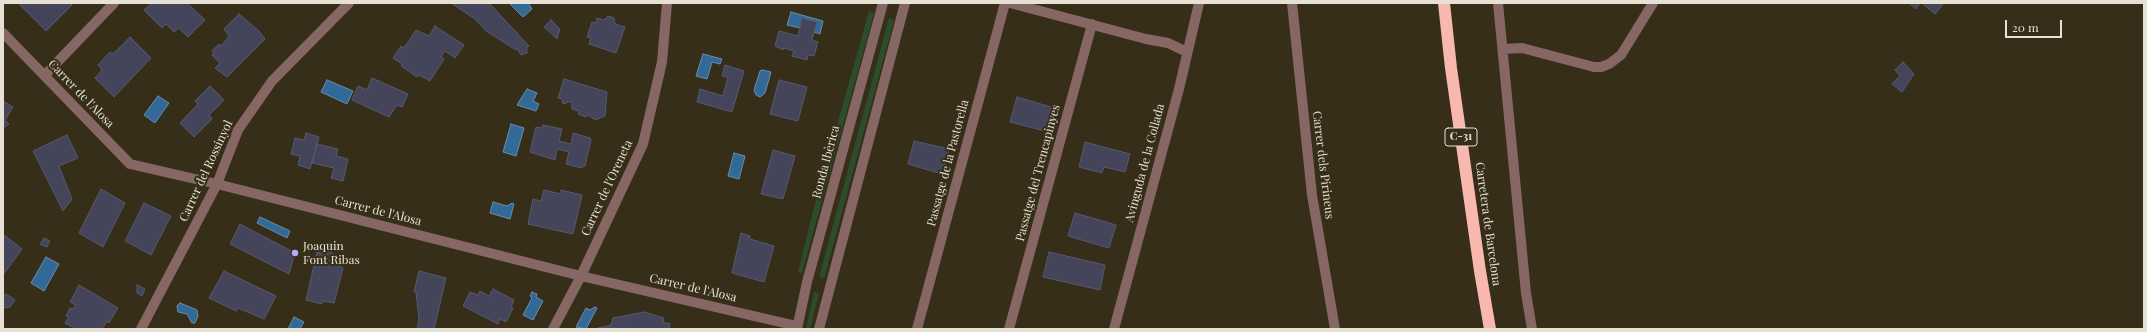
<!DOCTYPE html>
<html>
<head>
<meta charset="utf-8">
<style>
	body { margin:0 }
	#map { position:relative; width:2147px; height:332px; overflow:hidden; background:#372e1a; font-family:"Playfair Display",serif }
	canvas { display:block }
	.frame { position:absolute; inset:0; border:4px solid #e7e1d5; pointer-events:none }
	.scale { position:absolute; left:2005px; top:20px; width:57px; height:18px; box-sizing:border-box; border:2px solid #e7e1d5; border-top:0; padding-left:5px; font-size:12px; line-height:14px; white-space:nowrap; color:#e7e1d5; -webkit-text-stroke:3px #372e1a; paint-order:stroke }
</style>
</head>
<body>
<div id="map">
<canvas width="2147" height="332"></canvas>
<div class="frame"></div>
<div class="scale">20 m</div>
</div>
<script>
const c = document.querySelector('canvas').getContext('2d');
c.lineJoin = 'round';
function paint(path, color) { c.fillStyle = color; c.fill(path, 'evenodd'); }
const toPath = rows => new Path2D(rows.map(r => 'M' + r).join(''));
function strokePath(path, color, width, dash) { c.strokeStyle = color; c.lineWidth = width; c.lineCap = dash ? 'butt' : 'round'; c.setLineDash(dash || []); c.stroke(path); }
function label(font, color, halo, rows, align = 'center') {
  c.font = font + ' "Playfair Display",serif'; c.lineWidth = 4; c.setLineDash([]); c.textBaseline = 'middle'; c.strokeStyle = halo; c.fillStyle = color; for (const [text, x, y, turn = 0] of rows) {
    c.save(); c.translate(x, y); c.rotate((+turn || 0) * Math.PI / 180); c.textAlign = isNaN(turn) ? turn : align; if (halo) c.strokeText(text, 0, 0); c.fillText(text, 0, 0); c.restore();
  }
}
paint(toPath([
	[869,11,874,13,802,273,798,272,813,211],
	[889,18,894,20,824,279,819,277],
	[814,292,819,293,810,329,806,329]
]), '#2c4d2c');
const water = toPath([
	[509,3,528,3,532,9,523,17,509,3],
	[791,12,823,21,820,34,814,32,817,22,803,18,800,28,787,25,791,12],
	[703,54,722,59,720,64,712,62,707,79,696,76,703,54],
	[762,70,771,72,765,93,760,97,756,95,754,90,760,71,762,70],
	[327,80,353,91,347,104,321,92,327,80],
	[527,89,537,93,533,101,539,104,536,111,517,105,527,89],
	[158,96,169,103,155,123,144,115,158,96],
	[511,124,524,128,516,156,503,152,511,124],
	[734,153,745,156,739,179,728,176,734,153],
	[493,202,507,206,512,203,514,204,510,219,490,213,493,202],
	[260,217,290,231,287,238,257,223,260,217],
	[46,257,59,264,44,291,31,283,46,257],
	[532,292,537,294,536,297,543,301,533,320,523,315,532,298,530,296,532,292],
	[180,303,197,310,198,316,195,323,192,323,187,314,178,312,177,306,180,303],
	[595,307,597,308,586,329,576,327,586,308,590,310,595,307],
	[294,317,304,322,300,329,288,329,294,317]
]);
paint(water, '#336997');
strokePath(water, '#698daa', 1);
const building = toPath([
	[18,3,71,3,72,5,46,31,18,3],
	[152,3,187,3,205,20,188,37,179,28,174,32,166,24,162,28,144,10,152,3],
	[451,3,489,3,529,46,527,47,527,53,521,55,517,48,516,50,486,31,475,19,451,3],
	[1909,3,1920,3,1916,9,1909,3],
	[1922,3,1944,3,1935,14,1922,3],
	[239,14,259,31,265,39,227,77,215,68,220,63,212,55,214,53,212,51,219,44,221,46,229,36,224,29,239,14],
	[608,16,614,18,615,24,625,27,616,53,589,44,591,38,587,37,592,22,596,23,597,18,604,20,608,16],
	[802,18,817,22,812,40,818,42,814,56,808,55,807,60,792,56,794,51,783,48,783,50,775,46,779,31,798,36,802,18],
	[551,20,560,29,557,39,544,27,551,20],
	[435,26,464,45,455,58,445,51,441,57,444,59,430,81,419,75,417,77,401,66,402,64,393,58,401,46,404,48,416,30,429,36,435,26],
	[130,37,151,58,114,97,95,78,102,70,98,65,110,52,113,54,130,37],
	[1903,62,1914,74,1902,92,1892,84,1900,76,1895,70,1903,62],
	[725,65,744,71,732,112,697,102,700,89,723,96,728,77,722,76,725,65],
	[372,78,408,94,402,107,397,105,389,117,352,100,358,86,367,90,372,78],
	[564,79,607,92,605,116,595,120,588,115,586,117,578,114,579,111,572,109,572,101,563,104,562,99,558,98,564,79],
	[779,80,807,87,798,121,770,114,779,80],
	[210,86,224,100,209,115,212,119,194,137,180,123,198,104,195,101,210,86],
	[1017,97,1051,107,1045,131,1010,122,1017,97],
	[3,101,13,107,5,120,9,124,3,128,3,101],
	[543,125,562,129,559,141,571,144,573,133,590,138,591,140,585,166,583,165,582,168,566,164,569,152,557,149,555,160,530,152,536,127,542,128,543,125],
	[306,133,319,137,310,169,298,165,300,156,291,154,295,138,304,140,306,133],
	[67,135,78,158,59,166,72,199,63,211,33,151,67,135],
	[914,141,949,149,942,174,908,164,914,141],
	[1085,142,1130,154,1125,172,1104,167,1102,173,1079,167,1085,142],
	[317,144,338,149,336,156,348,159,343,181,331,178,334,168,312,163,317,144],
	[773,150,795,156,783,199,761,194,773,150],
	[101,189,125,203,103,247,79,233,101,189],
	[544,190,561,194,561,190,582,195,573,234,528,224,533,199,541,201,544,190],
	[144,203,171,216,151,255,125,241,144,203],
	[1075,213,1116,225,1109,248,1068,236,1075,213],
	[240,224,295,253,289,274,230,244,240,224],
	[741,233,750,236,750,239,774,246,764,282,732,273,741,233],
	[3,234,22,249,3,275,3,234],
	[44,238,50,241,47,247,40,244,44,238],
	[328,251,341,258,339,266,343,268,334,303,323,301,322,304,306,300,317,252,327,255,328,251],
	[1049,252,1105,265,1100,290,1043,277,1049,252],
	[224,271,276,296,264,319,238,308,236,311,209,298,224,271],
	[419,271,446,278,434,329,417,329,419,319,416,292,414,292,419,271],
	[79,285,118,308,109,323,107,321,102,329,76,329,65,323,69,317,66,316,70,308,73,309,76,305,70,302,79,285],
	[137,285,145,289,142,296,137,293,137,285],
	[493,289,514,300,511,307,513,308,506,322,500,319,498,324,463,306,470,292,478,295,480,291,489,296,493,289],
	[6,294,15,300,10,307,3,308,3,298,6,294],
	[644,312,664,318,663,322,670,324,669,329,598,328,611,325,613,318,644,312]
]);
paint(building, '#44455a');
strokePath(building, '#57596e', 1);
strokePath(toPath([
	[1010,3,1146,39,1168,43,1187,52],
	[1292,3,1312,195,1335,329],
	[1498,3,1526,293,1532,329],
	[3,33,130,164,217,184,581,276,797,326],
	[1503,49,1522,48,1594,67,1601,67,1609,64,1621,55,1653,3],
	[45,75,114,3],
	[141,329,217,184,238,130,272,81,349,3],
	[553,329,581,276,643,144,662,62,667,3],
	[797,329,807,282,883,3],
	[819,329,905,3],
	[917,329,1005,3],
	[1009,329,1092,24],
	[1114,329,1179,89,1199,3]
]), '#876763', 10);
strokePath(toPath([
	[1444,3,1451,68,1480,271,1490,329]
]), '#f8b8b0', 12);
for (const [x, y, r, color] of [
	[295,253,4,"#b3acf9"]
]) { const dot = new Path2D(); dot.arc(x, y, r, 0, 2 * Math.PI); c.fillStyle = color; c.fill(dot); strokePath(dot, '#372e1a', 1.5); }
for (const [x, y, w] of [
	[1461,137,32]
]) { const box = new Path2D(); box.roundRect(x - w / 2, y - 9, w, 18, 3); c.fillStyle = '#372e1a'; c.fill(box); strokePath(box, '#e7e1d5', 1); }
label('bold 11px', '#e7e1d5', null, [
	["C-31",1461,137]
]);
label('12px', '#e7e1d5', '#372e1a', [
	["Carrer de l'Alosa",81,94,46],
	["Ronda Ibèrica",826,162,-75],
	["Passatge de la Pastorella",948,163,-75],
	["Avinguda de la Collada",1145,163,-75],
	["Carrer dels Pirineus",1323,165,83],
	["Carrer del Rossinyol",206,171,-65],
	["Passatge del Trencapinyes",1038,173,-75],
	["Carrer de l'Oreneta",607,188,-65],
	["Carrer de l'Alosa",378,211,14],
	["Carretera de Barcelona",1488,224,82],
	["Carrer de l'Alosa",693,288,13]
]);
label('12px', '#e7e1d5', '#372e1a', [
	["Joaquin",303,246],
	["Font Ribas",303,260]
], 'left');
</script>
</body>
</html>
